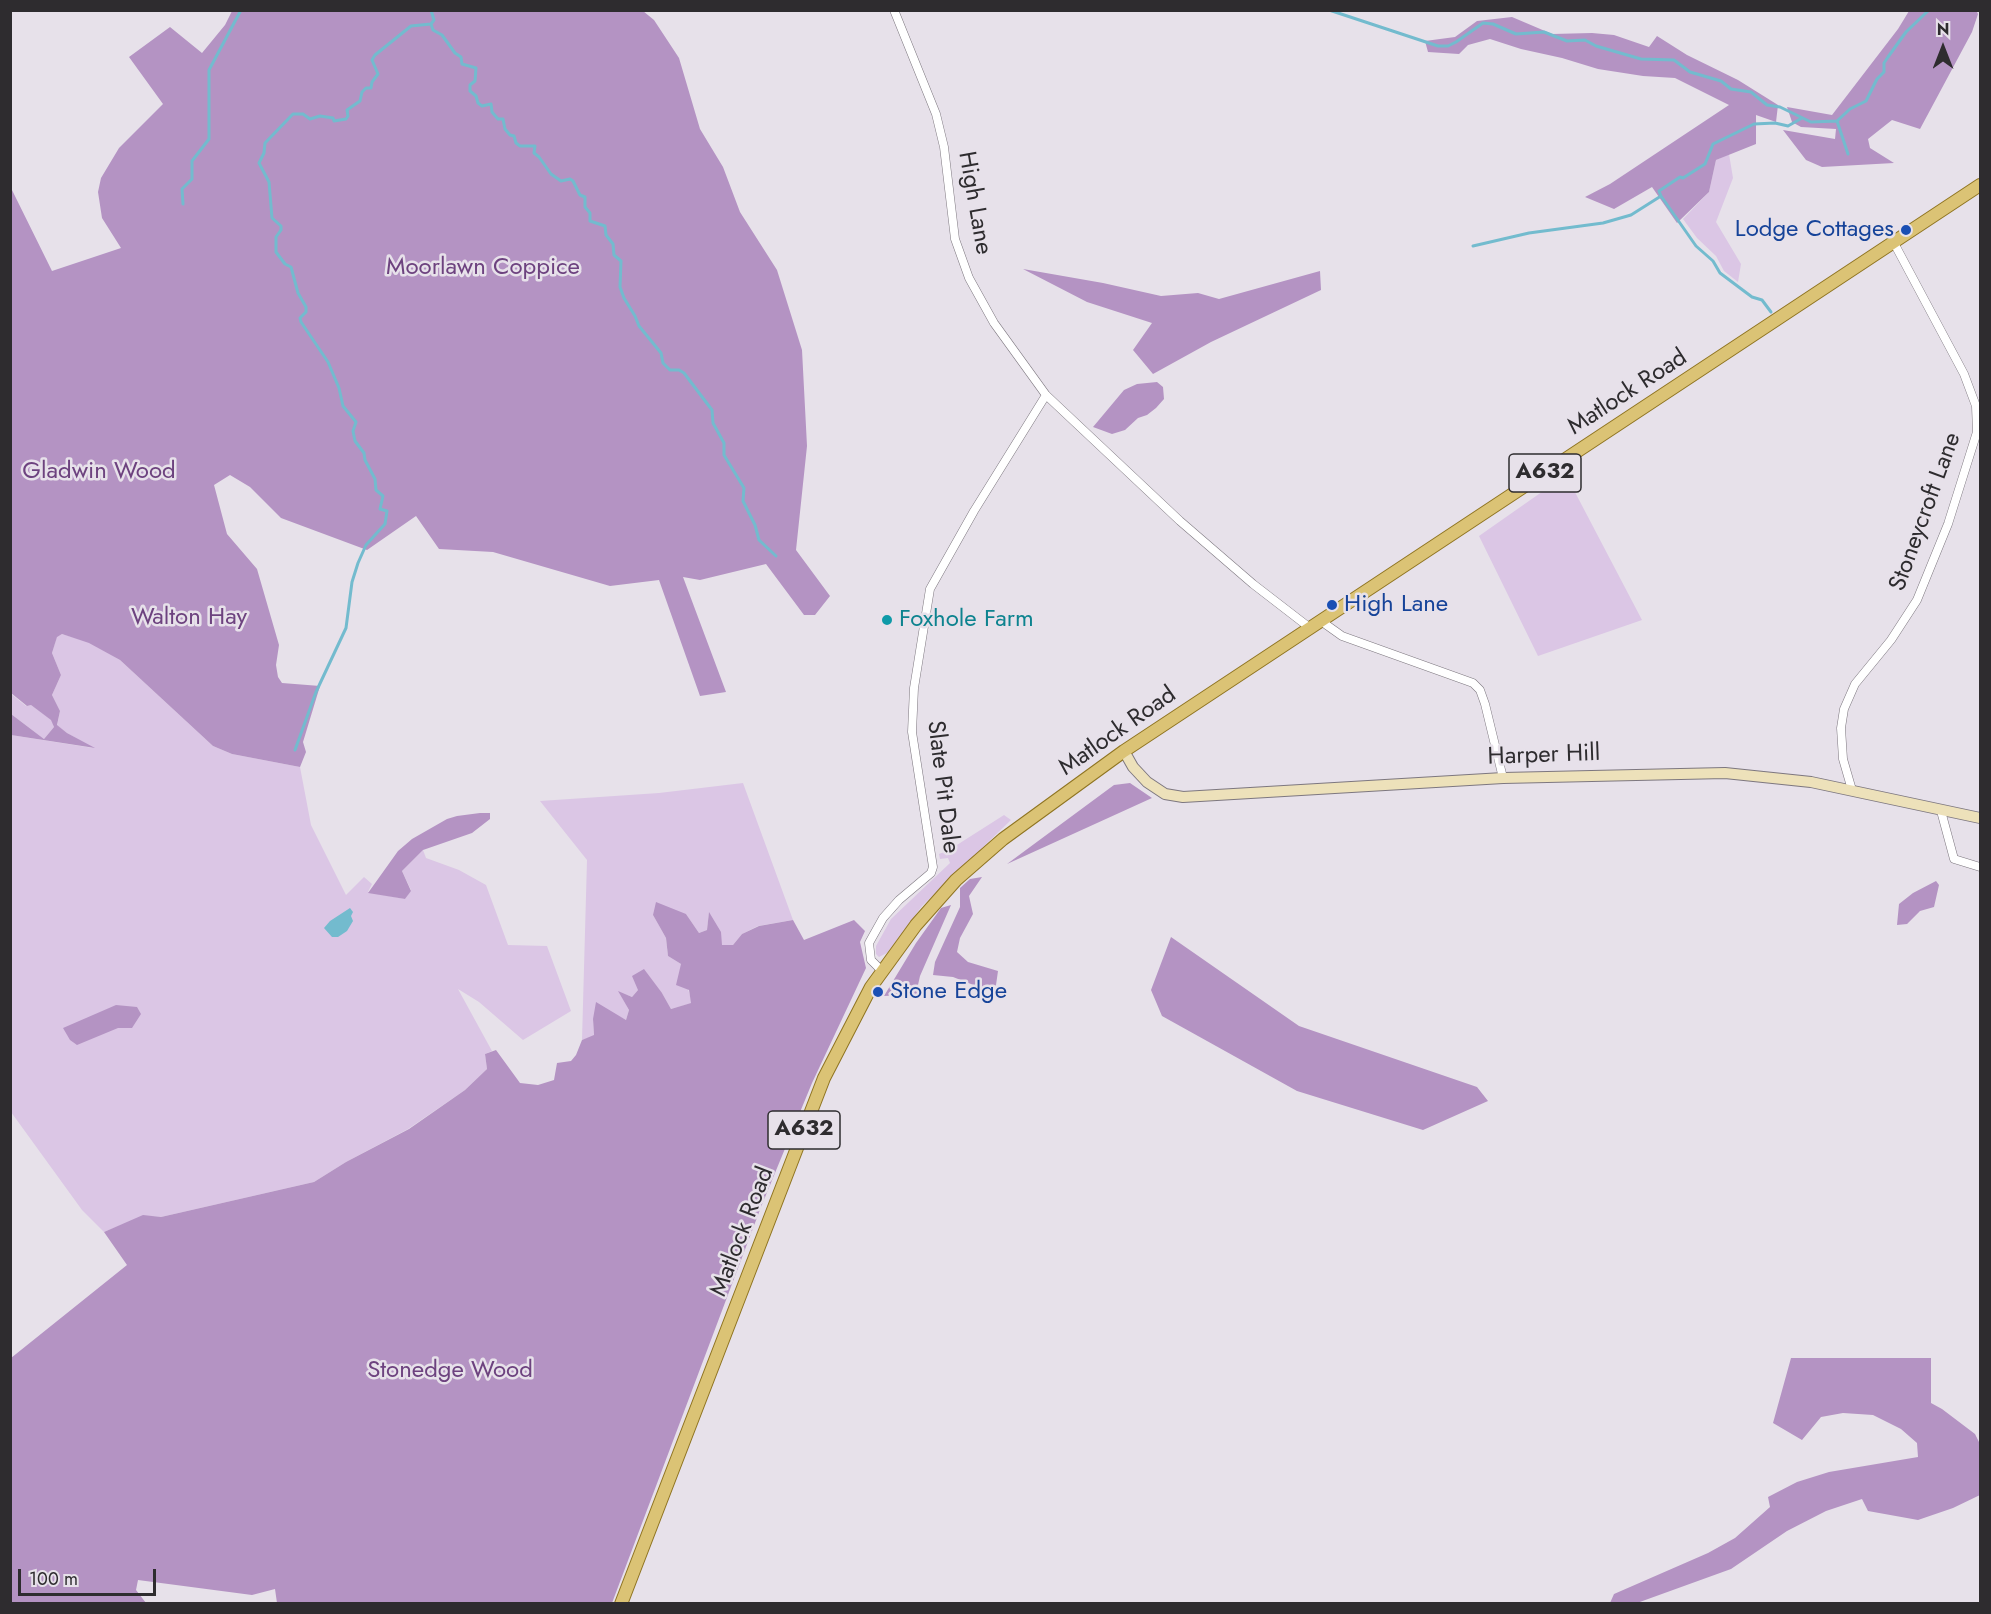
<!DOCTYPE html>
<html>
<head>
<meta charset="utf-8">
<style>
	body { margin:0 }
	#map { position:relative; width:1991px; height:1614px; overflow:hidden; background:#e7e1ea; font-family:Jost,sans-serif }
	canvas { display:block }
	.frame { position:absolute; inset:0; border:12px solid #2e2c2f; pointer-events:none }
	.north { position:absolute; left:1913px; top:18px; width:60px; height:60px; -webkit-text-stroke:4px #e7e1ea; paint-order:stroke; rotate:0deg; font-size:16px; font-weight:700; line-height:24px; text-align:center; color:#2e2c2f }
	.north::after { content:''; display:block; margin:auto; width:21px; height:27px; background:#2e2c2f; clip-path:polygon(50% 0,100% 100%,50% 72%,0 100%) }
	.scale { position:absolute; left:18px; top:1569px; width:138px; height:27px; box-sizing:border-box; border:3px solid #2e2c2f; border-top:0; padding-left:8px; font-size:18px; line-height:21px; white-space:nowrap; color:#2e2c2f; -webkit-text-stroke:4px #e7e1ea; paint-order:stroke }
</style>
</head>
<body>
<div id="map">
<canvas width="1991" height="1614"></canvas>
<div class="frame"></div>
<div class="north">N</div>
<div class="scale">100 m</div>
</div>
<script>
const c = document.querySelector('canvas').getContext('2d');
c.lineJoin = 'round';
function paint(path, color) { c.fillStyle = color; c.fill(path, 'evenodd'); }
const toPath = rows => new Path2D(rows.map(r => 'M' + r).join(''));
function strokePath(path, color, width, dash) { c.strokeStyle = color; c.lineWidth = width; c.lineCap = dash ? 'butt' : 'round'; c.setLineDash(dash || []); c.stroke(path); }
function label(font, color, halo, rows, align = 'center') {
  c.font = font + ' Jost,sans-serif'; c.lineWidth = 5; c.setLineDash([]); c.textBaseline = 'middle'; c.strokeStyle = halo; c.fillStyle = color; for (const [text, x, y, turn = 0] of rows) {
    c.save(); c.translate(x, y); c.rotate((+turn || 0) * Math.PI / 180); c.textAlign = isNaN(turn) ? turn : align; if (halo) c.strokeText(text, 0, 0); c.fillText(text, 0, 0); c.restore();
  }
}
paint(toPath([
	[1729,154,1733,178,1716,222,1741,264,1738,282,1724,271,1716,256,1697,238,1683,219,1709,192,1716,160],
	[1566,475,1642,620,1538,656,1479,536],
	[62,634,89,642,120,660,213,746,232,754,300,767,311,825,346,895,364,877,372,884,368,892,405,899,411,890,402,871,423,850,426,858,459,870,486,885,508,945,547,946,571,1011,523,1040,479,1002,458,989,492,1051,485,1054,487,1069,465,1090,408,1129,346,1162,314,1182,161,1217,143,1216,104,1232,82,1210,11,1112,11,735,93,748,67,733,57,726,60,711,52,695,61,675,52,653,57,636],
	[10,693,26,706,31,705,52,720,54,727,44,739,11,714],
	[743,783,793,920,758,926,742,934,733,945,722,945,709,913,707,930,699,933,686,914,653,915,666,938,668,956,681,964,692,1003,671,1009,662,993,638,990,632,997,619,992,629,1010,626,1020,612,1013,593,1019,594,1036,582,1040,587,860,540,801,659,793],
	[1004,815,1011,820,922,906,887,953,879,957,876,954,876,946,891,919,950,863,948,858,940,859,939,854,949,850]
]), '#dbc6e5');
paint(toPath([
	[643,11,654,20,679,58,700,129,723,167,740,212,777,270,802,350,807,446,796,550,830,596,815,615,804,615,766,564,700,580,683,577,726,692,700,696,659,580,610,586,493,552,439,549,416,516,367,550,281,518,250,487,230,475,214,485,227,534,257,569,279,645,276,665,278,677,282,683,320,686,303,742,306,752,300,767,232,754,213,746,120,660,89,643,62,634,57,637,52,653,61,675,52,695,60,711,57,725,67,733,95,748,11,735,11,714,44,739,54,727,51,720,31,705,27,706,11,693,11,188,52,271,121,248,102,218,98,192,101,178,119,148,163,104,129,57,170,27,202,53,225,25,232,11],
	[1909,11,1976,10,1978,14,1972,32,1920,129,1892,120,1868,139,1870,148,1894,163,1822,167,1806,160,1783,130,1835,139,1836,129,1801,127,1792,122,1787,107,1832,115,1898,29],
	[1512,17,1552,34,1592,33,1614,35,1649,47,1657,36,1687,55,1738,80,1778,105,1776,122,1756,115,1756,144,1716,160,1709,192,1677,223,1652,187,1614,209,1585,197,1610,184,1729,105,1675,78,1643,76,1598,69,1562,58,1521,49,1490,39,1468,45,1459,54,1428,52,1425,41,1455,37,1477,21],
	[1023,269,1103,283,1161,296,1198,293,1219,299,1320,271,1321,290,1211,342,1153,374,1133,350,1152,323,1087,302],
	[1157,382,1163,387,1164,399,1156,408,1147,415,1138,418,1125,430,1112,434,1093,427,1124,390,1137,384],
	[1130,783,1152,798,1007,864,1114,785],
	[480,813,490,813,490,819,472,833,423,850,402,871,411,891,405,899,368,893,398,851,412,839,447,819,457,816],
	[982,877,969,896,973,914,960,938,957,952,968,962,998,971,996,985,989,991,953,977,933,975,935,962,960,907,960,888,970,879],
	[1936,881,1939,885,1934,907,1920,911,1907,924,1897,925,1899,904,1913,893],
	[656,902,686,914,699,933,707,930,709,912,721,932,722,945,733,945,742,934,759,926,793,920,804,940,854,920,865,931,860,942,866,968,812,1083,761,1207,612,1603,277,1603,275,1589,252,1595,138,1580,136,1590,146,1603,11,1603,11,1358,127,1265,104,1232,143,1215,161,1217,314,1182,346,1162,409,1129,465,1090,487,1069,485,1054,496,1050,520,1083,538,1085,554,1080,557,1063,571,1061,576,1055,582,1040,594,1035,593,1019,596,1002,626,1020,629,1010,618,991,632,997,638,990,632,976,644,969,662,993,671,1009,691,1003,689,990,676,985,681,964,668,956,666,938,653,915],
	[951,905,920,976,918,985,921,994,884,996,916,943,941,908],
	[1171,937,1299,1026,1477,1087,1488,1101,1423,1130,1297,1091,1162,1016,1151,990],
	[116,1005,137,1007,141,1014,132,1028,118,1028,77,1045,70,1040,63,1028],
	[1791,1358,1931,1358,1931,1403,1942,1409,1975,1434,1980,1444,1980,1495,1953,1508,1918,1520,1868,1511,1862,1499,1826,1511,1787,1531,1731,1569,1637,1603,1610,1603,1614,1594,1708,1553,1735,1538,1770,1507,1768,1497,1797,1482,1829,1472,1918,1457,1917,1443,1901,1429,1873,1415,1843,1413,1821,1417,1802,1440,1773,1423]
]), '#b493c3');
paint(toPath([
	[350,908,353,912,351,916,353,921,347,931,338,937,332,937,324,928,330,921]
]), '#73bbce');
strokePath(toPath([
	[431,10,434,20,431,24,433,30,442,35,455,53,461,57,462,64,476,68,475,81,470,85,470,91,476,96,478,103,482,106,491,104,492,112,498,119,503,119,505,129,510,135,514,136,516,143,520,146,535,146,534,153,539,157,551,174,561,181,570,179,573,181,580,195,585,197,585,207,590,213,590,221,605,226,606,235,613,244,614,255,621,261,620,287,624,298,635,316,639,326,661,353,663,363,670,370,679,370,684,373,712,410,713,423,724,443,724,455,744,488,743,501,755,525,759,540,776,556],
	[1329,10,1438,46,1448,46,1456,42,1483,23,1493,24,1516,34,1544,32,1567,41,1585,40,1596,46,1641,59,1674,60,1690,72,1721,81,1731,89,1751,92,1767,105,1780,107,1811,122,1837,121,1850,109,1866,101,1877,79,1884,72,1884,63,1888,57,1906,32,1929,10],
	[1837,121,1848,154],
	[1661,196,1696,246,1713,261,1720,273,1752,297,1762,300,1771,312],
	[183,204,182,189,192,179,192,161,209,139,209,70,241,10],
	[1473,246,1529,233,1603,223,1631,215,1661,196,1659,191,1680,177,1683,178,1705,164,1713,144,1754,124,1775,123,1788,126,1802,118],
	[295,750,316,692,346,628,352,582,358,563,366,545,385,524,387,511,380,509,383,496,376,490,375,479,365,460,364,453,355,441,353,431,356,422,343,406,339,388,328,362,301,322,300,318,306,312,306,307,298,293,291,267,285,264,276,252,276,237,281,230,281,226,272,218,269,182,259,163,264,153,265,143,293,114,303,114,310,119,320,116,333,118,334,121,346,119,348,116,347,110,360,101,362,92,366,88,371,88,372,82,378,74,372,60,375,55,411,26,431,24]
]), '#73bbce', 3);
const street = toPath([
	[894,10,936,114,944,147,955,239,969,278,994,323,1046,395,1180,521,1253,584,1310,628],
	[1321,621,1342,636,1473,683,1480,690,1485,704,1503,778],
	[1852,790,1843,759,1841,728,1844,709,1855,684,1891,640,1917,600,1948,524,1977,432,1976,406,1964,374,1894,243],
	[1941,811,1954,859,1980,867],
	[882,971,871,960,869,943,883,918,899,900,931,873,933,867,912,732,914,688,930,589,974,511,1046,395]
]);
const secondary = toPath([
	[1124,751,1133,767,1147,782,1165,794,1183,797,1503,778,1725,773,1811,782,1980,818]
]);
const primary = toPath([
	[621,1604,824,1078,871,987,916,925,956,880,1003,839,1124,751,1980,185]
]);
strokePath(street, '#7d777f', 9);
strokePath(secondary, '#7d777f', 12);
strokePath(primary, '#8f7421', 14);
strokePath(street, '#fff', 8);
strokePath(secondary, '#ede1ba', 10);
strokePath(primary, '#dbc375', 12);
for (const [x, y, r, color] of [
	[1906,230,6,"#1a4fb4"],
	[1332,605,6,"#1a4fb4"],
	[887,620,6,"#0f9aa8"],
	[878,992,6,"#1a4fb4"]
]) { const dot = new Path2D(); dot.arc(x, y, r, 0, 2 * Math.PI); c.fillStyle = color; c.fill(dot); strokePath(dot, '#e7e1ea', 2); }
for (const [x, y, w] of [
	[1545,473,72],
	[804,1130,72]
]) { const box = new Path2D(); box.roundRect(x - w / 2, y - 19, w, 38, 4.5); c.fillStyle = '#e7e1ea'; c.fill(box); strokePath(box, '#2e2c2f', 1.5); }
label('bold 22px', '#2e2c2f', null, [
	["A632",1545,473],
	["A632",804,1130]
]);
label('24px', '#2e2c2f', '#e7e1ea', [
	["High Lane",974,203,80],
	["Matlock Road",1628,393,-33],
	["Stoneycroft Lane",1926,512,-70],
	["Matlock Road",1118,732,-35],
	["Harper Hill",1544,756,-2],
	["Slate Pit Dale",942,787,83],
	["Matlock Road",743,1232,-69]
]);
label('24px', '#164399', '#e7e1ea', [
	["Lodge Cottages",1894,230,"right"],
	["High Lane",1344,605],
	["Stone Edge",890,992]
], 'left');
label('24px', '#6d427f', '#e7e1ea', [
	["Moorlawn Coppice",483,268],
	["Gladwin Wood",99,472],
	["Walton Hay",189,618],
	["Stonedge Wood",450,1371]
]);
label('24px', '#0d838f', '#e7e1ea', [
	["Foxhole Farm",899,620]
], 'left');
</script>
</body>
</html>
